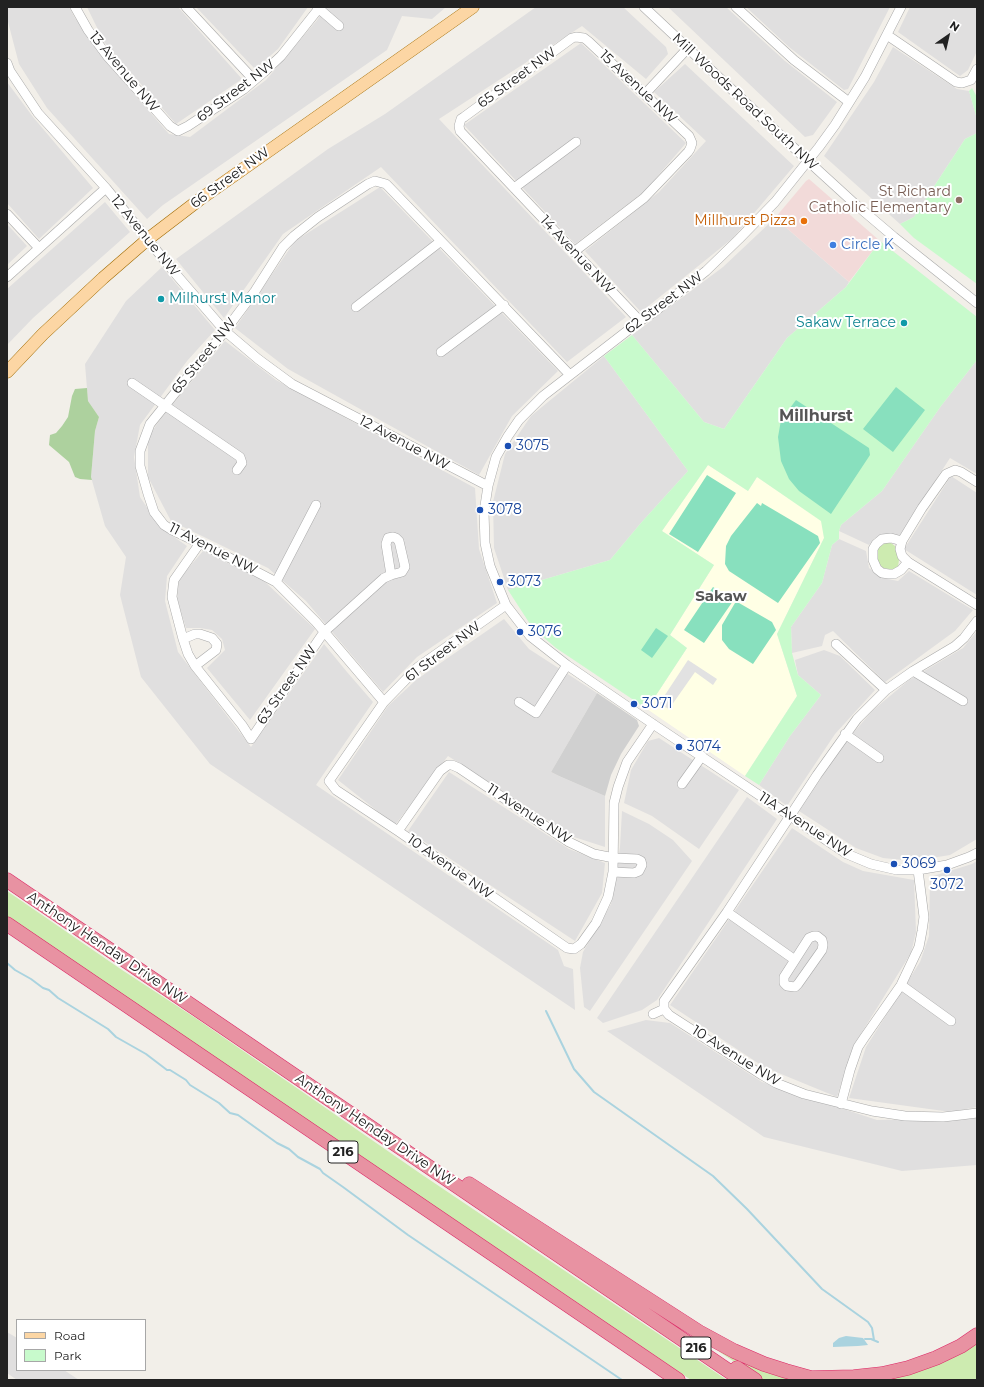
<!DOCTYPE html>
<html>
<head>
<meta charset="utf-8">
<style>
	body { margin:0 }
	#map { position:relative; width:984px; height:1387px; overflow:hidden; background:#f2efe9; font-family:Montserrat,sans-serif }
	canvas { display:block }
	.frame { position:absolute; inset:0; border:8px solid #222; pointer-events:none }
	.legend { position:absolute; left:16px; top:1319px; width:130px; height:52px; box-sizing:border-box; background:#fff; border:1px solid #a7a7a7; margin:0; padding:5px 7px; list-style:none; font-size:12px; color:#222 }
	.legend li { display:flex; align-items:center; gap:8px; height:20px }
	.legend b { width:20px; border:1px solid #a7a7a7 }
	.north { position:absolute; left:928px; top:16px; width:40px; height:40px; -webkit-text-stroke:3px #fff; paint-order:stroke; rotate:34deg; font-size:11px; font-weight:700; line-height:16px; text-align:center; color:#222 }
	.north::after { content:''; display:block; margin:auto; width:14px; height:18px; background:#222; clip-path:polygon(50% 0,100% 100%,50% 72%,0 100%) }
</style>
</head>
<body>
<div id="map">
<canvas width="984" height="1387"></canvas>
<div class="frame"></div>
<ul class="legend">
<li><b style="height:5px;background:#fcd6a4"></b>Road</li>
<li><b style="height:11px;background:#c8facc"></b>Park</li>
</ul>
<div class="north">N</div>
</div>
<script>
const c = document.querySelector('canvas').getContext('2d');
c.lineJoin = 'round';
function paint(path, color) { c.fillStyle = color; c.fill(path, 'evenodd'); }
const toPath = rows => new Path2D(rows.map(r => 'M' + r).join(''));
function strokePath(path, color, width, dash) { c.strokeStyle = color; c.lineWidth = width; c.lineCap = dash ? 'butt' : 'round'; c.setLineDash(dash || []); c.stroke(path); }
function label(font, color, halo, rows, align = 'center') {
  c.font = font + ' Montserrat,sans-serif'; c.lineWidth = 4; c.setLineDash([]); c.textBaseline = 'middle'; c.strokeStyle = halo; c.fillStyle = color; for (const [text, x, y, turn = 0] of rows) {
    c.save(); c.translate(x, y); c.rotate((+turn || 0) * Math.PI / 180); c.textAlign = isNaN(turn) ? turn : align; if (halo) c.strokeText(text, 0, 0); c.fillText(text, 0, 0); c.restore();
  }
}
paint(toPath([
	[7,7,69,7,75,18,117,74,169,134,190,137,266,80,318,19,324,7,446,7,432,19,402,16,387,50,163,205,147,219,47,108,19,64,7,18],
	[87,7,178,7,242,79,176,124,104,42],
	[196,7,308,7,278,49,255,69],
	[536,7,623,7,666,47,668,54,646,79,582,26,439,119,626,317,567,362,381,167,283,234,224,318,176,259,328,149,385,114],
	[668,7,726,7,785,61,837,102,813,135,805,137],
	[746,7,890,7,848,89,844,90,789,47],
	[910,7,977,7,977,51,968,70,960,76,898,32],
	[581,43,686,143,645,191,575,244,464,125],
	[893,47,957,89,969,91,977,119,977,133,965,139,914,217,900,224,824,156,874,82],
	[685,64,794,166,733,238,641,312,585,251,659,192,706,141,654,92],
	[7,82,33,117,93,188,39,239,7,203],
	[380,187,558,371,512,416,479,475,288,369,235,328,295,241],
	[105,202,130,232,33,318,7,345,7,289],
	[775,218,849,282,846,287,787,338,724,429,704,422,632,335,723,267],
	[7,224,27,246,7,265],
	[162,267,215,330,187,361,140,425,134,457,140,497,161,528,187,546,167,576,165,601,178,652,251,747,324,644,347,672,373,702,316,785,558,950,564,966,573,969,575,1010,210,764,141,677,120,595,126,557,105,526,91,477,95,431,99,417,88,401,85,364,126,301],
	[225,341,276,380,475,488,479,549,497,603,417,657,383,692,306,601,268,568,171,521,148,477,148,437,162,417],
	[604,356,688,471,640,524,610,560,508,590,494,548,493,502,505,454,531,416],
	[977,360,977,474,950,458,900,535,875,538,869,545,839,531,841,525,882,491,941,406],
	[951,476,977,493,977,595,904,549],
	[839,539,866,551,869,568,883,578,898,581,909,571,973,610,955,631,885,682,833,631,825,635,822,646,792,653,791,627,822,583,832,545],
	[203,551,263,580,315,629,250,720,207,668,225,650,222,639,212,630,200,628,186,628,177,599,179,579],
	[504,619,529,649,597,693,551,772,559,776,605,796,605,847,574,837,448,756,395,825,338,780,388,706,416,680],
	[977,631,977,839,950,855,913,861,883,858,856,848,799,811,843,745,872,711,909,680,963,648],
	[824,650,840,656,875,690,835,734,787,806,759,785,790,736,821,695,798,675,795,660],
	[659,738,739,790,699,849,652,816,624,803,631,770,648,741],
	[449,772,569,849,605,863,602,893,575,941,408,831],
	[747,797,777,819,657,1000,642,1010,603,1023,597,1018],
	[622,811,649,824,673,840,692,861,590,1011,584,1007,580,968,583,952,611,904,620,847],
	[792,828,843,862,863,871,914,880,916,932,911,953,854,1045,837,1097,764,1067,670,1005],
	[977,861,977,1107,951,1112,849,1098,866,1047,920,962,929,936,930,877,972,864],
	[646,1020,670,1023,762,1082,877,1120,972,1118,977,1117,977,1165,902,1171,764,1137,607,1031],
	[7,1332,17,1338,17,1370,64,1370,79,1380,17,1380,7,1373]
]), '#e0dfdf');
paint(toPath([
	[809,179,880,241,849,282,775,218,806,181]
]), '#f2dad9');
paint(toPath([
	[708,465,748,491,757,477,822,521,824,538,777,634,797,696,745,776,647,709,687,648,670,635,714,565,662,531]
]), '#ffffe5');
paint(toPath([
	[597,693,637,720,639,726,621,754,611,775,605,796,559,776,551,772]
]), '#d0d0d0');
paint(toPath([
	[887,542,891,543,895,546,899,560,898,567,894,569,889,569,883,568,877,561,877,551,879,547],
	[7,891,122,970,197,1019,421,1174,727,1380,691,1380,7,916],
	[977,1340,977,1380,881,1380,895,1378,917,1370],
	[718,1351,732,1356,818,1380,762,1380]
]), '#cdebb0');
paint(toPath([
	[87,388,88,401,99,417,95,431,91,477,92,480,80,479,75,477,69,462,49,445,50,435,56,433,62,426,68,417,72,396,75,389]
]), '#add19e');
paint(toPath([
	[972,88,977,97,977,119,969,91],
	[977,133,977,284,914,238,900,224,914,217,965,139],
	[880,241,977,317,977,360,941,406,882,491,841,525,839,531,839,539,832,545,822,583,791,627,792,653,798,675,821,695,790,736,759,785,745,776,797,696,777,634,824,538,821,521,757,477,748,491,708,465,662,531,714,565,670,635,687,648,647,709,556,648,536,631,530,624,508,590,610,560,640,524,688,471,604,356,632,335,704,422,724,429,787,338,846,287]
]), '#c8facc');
paint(toPath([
	[896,387,925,410,893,452,863,429],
	[796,400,869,448,870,455,831,514,799,491,789,479,781,461,778,437,781,420],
	[707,475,736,493,698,552,669,534],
	[757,503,761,506,762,503,818,536,820,543,778,603,729,571,725,564,726,546,731,536],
	[713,587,733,601,704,643,684,630],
	[735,603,739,603,772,622,776,630,753,664,729,649,722,640,722,625],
	[656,628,668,636,652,658,641,650]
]), '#88e0be');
paint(toPath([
	[688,660,717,679,713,685,695,672,669,709,659,704]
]), '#e2e2e2');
paint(toPath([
	[846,1336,863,1338,868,1345,858,1346,833,1347,833,1343,839,1338]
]), '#aad3df');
strokePath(toPath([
	[7,963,15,970,31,979,43,988,49,990,58,998,108,1029,116,1037,146,1054,167,1070,170,1070,186,1080,190,1085,219,1103,230,1113,238,1115,277,1143,289,1149,298,1157,320,1169,323,1173,343,1187,408,1235,622,1380],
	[546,1011,574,1069,594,1092,713,1176,747,1209,822,1289,868,1322,872,1328,874,1340],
	[865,1339,871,1339,878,1342]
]), '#aad3df', 2);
const minor = toPath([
	[75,7,88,30,108,57,170,126,178,131,188,126,244,89,264,72,281,56,320,7],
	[186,7,254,80],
	[317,7,339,26],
	[644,7,808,161,854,203,894,237,977,303],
	[736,7,794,60,849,102],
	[901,7,865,77,835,125,819,147,775,202,739,239,706,271,653,313,640,321,543,396,519,420,508,436,496,457,488,486,484,512,485,543,490,566,501,593,506,605,530,636,567,665,653,724,847,854,871,864,897,870,918,870,947,865,969,857,977,853],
	[887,35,956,82,962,83,971,80,977,69],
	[7,63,10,71,38,113,106,188,174,272,225,331,258,359,292,384,488,486],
	[645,94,688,48],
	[514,188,576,142],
	[7,214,39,248],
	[575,251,644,198,688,152,690,149,692,143,689,136,588,41,584,38,576,37,572,38,464,117,461,119,459,126,460,131,640,321],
	[7,277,106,188],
	[356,307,441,241],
	[441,352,504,305],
	[132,383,240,457,242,463,237,470],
	[977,482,961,472,955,470,946,474,922,508,902,541,900,549,902,556,908,562,977,605],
	[902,541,891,538,882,539,876,544,873,549,873,560,877,569,882,573,889,574,894,574,901,570,908,562],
	[200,543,174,580,172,597,183,639,188,654,195,666,242,725,251,739,324,632,384,578,391,575,402,572,405,567,399,541,396,538,393,537,388,538,386,544,391,575],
	[276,582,316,505],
	[506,605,418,667,384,702,329,781,336,790,398,831,567,948,574,949,581,944,596,923,608,897,613,872,614,803,618,787,627,762,653,724],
	[183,639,195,634,200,634,212,638,217,644,216,650,195,666],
	[836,644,886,690],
	[913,671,963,701],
	[384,702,316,622,276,582,234,560,172,530,164,525,154,512,148,494,140,466,140,451,150,424,225,331,255,291,283,247,294,236,318,217,368,184,375,181,386,184,389,187,570,375],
	[519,702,536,713,567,665],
	[845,734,879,758],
	[682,784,702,756],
	[398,831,440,771,448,765,452,765,459,768,569,842,594,854,614,858,637,859,641,861,642,865,639,871,634,873,613,872],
	[727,912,795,960],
	[814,936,817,936,822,940,823,945,822,950,798,984,795,987,787,986,784,983,784,977,809,938,814,936],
	[901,985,951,1021],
	[664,1009,669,1015,762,1075,776,1083,804,1094,872,1111,905,1116,943,1117,961,1115,977,1113],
	[653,1014,664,1009,664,1001,727,912,817,775,857,719,886,690,913,671,955,646,964,638,977,621],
	[841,1104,850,1070,858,1047,864,1038,901,985,919,947,922,931,924,917,918,870]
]);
const major = toPath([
	[7,372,43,334,103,278,148,239,199,200,473,7]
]);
const highway = toPath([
	[7,880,742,1380],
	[7,924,678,1380],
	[469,1184,699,1332,734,1351,764,1364,786,1371,811,1378,854,1377,882,1374,908,1368,936,1358,961,1346,977,1335],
	[737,1368,755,1380]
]);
strokePath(minor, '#a9a9a9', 10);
strokePath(major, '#a06b00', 13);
strokePath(highway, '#dc2a67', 15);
strokePath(minor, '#fff', 9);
strokePath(major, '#fcd6a4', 12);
strokePath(highway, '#e892a2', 14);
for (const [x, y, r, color] of [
	[959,200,4,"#8d6e63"],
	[804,221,4,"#e8710a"],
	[833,245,4,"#3f7fe0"],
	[161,299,4,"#0f9aa8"],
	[904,323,4,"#0f9aa8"],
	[508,446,4,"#1a4fb4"],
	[480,510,4,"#1a4fb4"],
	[500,582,4,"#1a4fb4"],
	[520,632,4,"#1a4fb4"],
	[634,704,4,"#1a4fb4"],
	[679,747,4,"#1a4fb4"],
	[894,864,4,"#1a4fb4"],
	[947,870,4,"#1a4fb4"]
]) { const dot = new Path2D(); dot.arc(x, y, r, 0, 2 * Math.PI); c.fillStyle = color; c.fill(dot); strokePath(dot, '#fff', 1.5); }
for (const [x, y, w] of [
	[343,1152,30],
	[696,1348,30]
]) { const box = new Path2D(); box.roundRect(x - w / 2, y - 11, w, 22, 3); c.fillStyle = '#fff'; c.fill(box); strokePath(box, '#222', 1); }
label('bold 13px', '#222', null, [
	["216",343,1152],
	["216",696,1348]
]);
label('14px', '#222', '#fff', [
	["13 Avenue NW",124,72,50],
	["65 Street NW",517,78,-36],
	["15 Avenue NW",638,87,43],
	["69 Street NW",236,91,-37],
	["Mill Woods Road South NW",745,102,43],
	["66 Street NW",230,178,-36],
	["12 Avenue NW",145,236,51],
	["14 Avenue NW",577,255,47],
	["62 Street NW",664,303,-37],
	["65 Street NW",204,356,-51],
	["12 Avenue NW",404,443,28],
	["11 Avenue NW",213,549,27],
	["61 Street NW",443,652,-37],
	["63 Street NW",287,685,-55],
	["11 Avenue NW",529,814,33],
	["11A Avenue NW",805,825,33],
	["10 Avenue NW",450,867,35],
	["Anthony Henday Drive NW",107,948,34],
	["10 Avenue NW",736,1056,32],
	["Anthony Henday Drive NW",375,1130,34]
]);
label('14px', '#785e54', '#fff', [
	["St Richard",951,192],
	["Catholic Elementary",951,208]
], 'right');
label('14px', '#c56008', '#fff', [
	["Millhurst Pizza",796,221]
], 'right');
label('14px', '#366cbe', '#fff', [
	["Circle K",841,245]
], 'left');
label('14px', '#0d838f', '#fff', [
	["Milhurst Manor",169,299],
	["Sakaw Terrace",896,323,"right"]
], 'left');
label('14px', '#164399', '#fff', [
	["3075",516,446],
	["3078",488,510],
	["3073",508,582],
	["3076",528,632],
	["3071",642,704],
	["3074",687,747],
	["3069",902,864],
	["3072",947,885,"center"]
], 'left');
label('bold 15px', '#555', '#fff', [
	["Sakaw",721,597]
]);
label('bold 16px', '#555', '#fff', [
	["Millhurst",816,416]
]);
</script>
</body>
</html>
